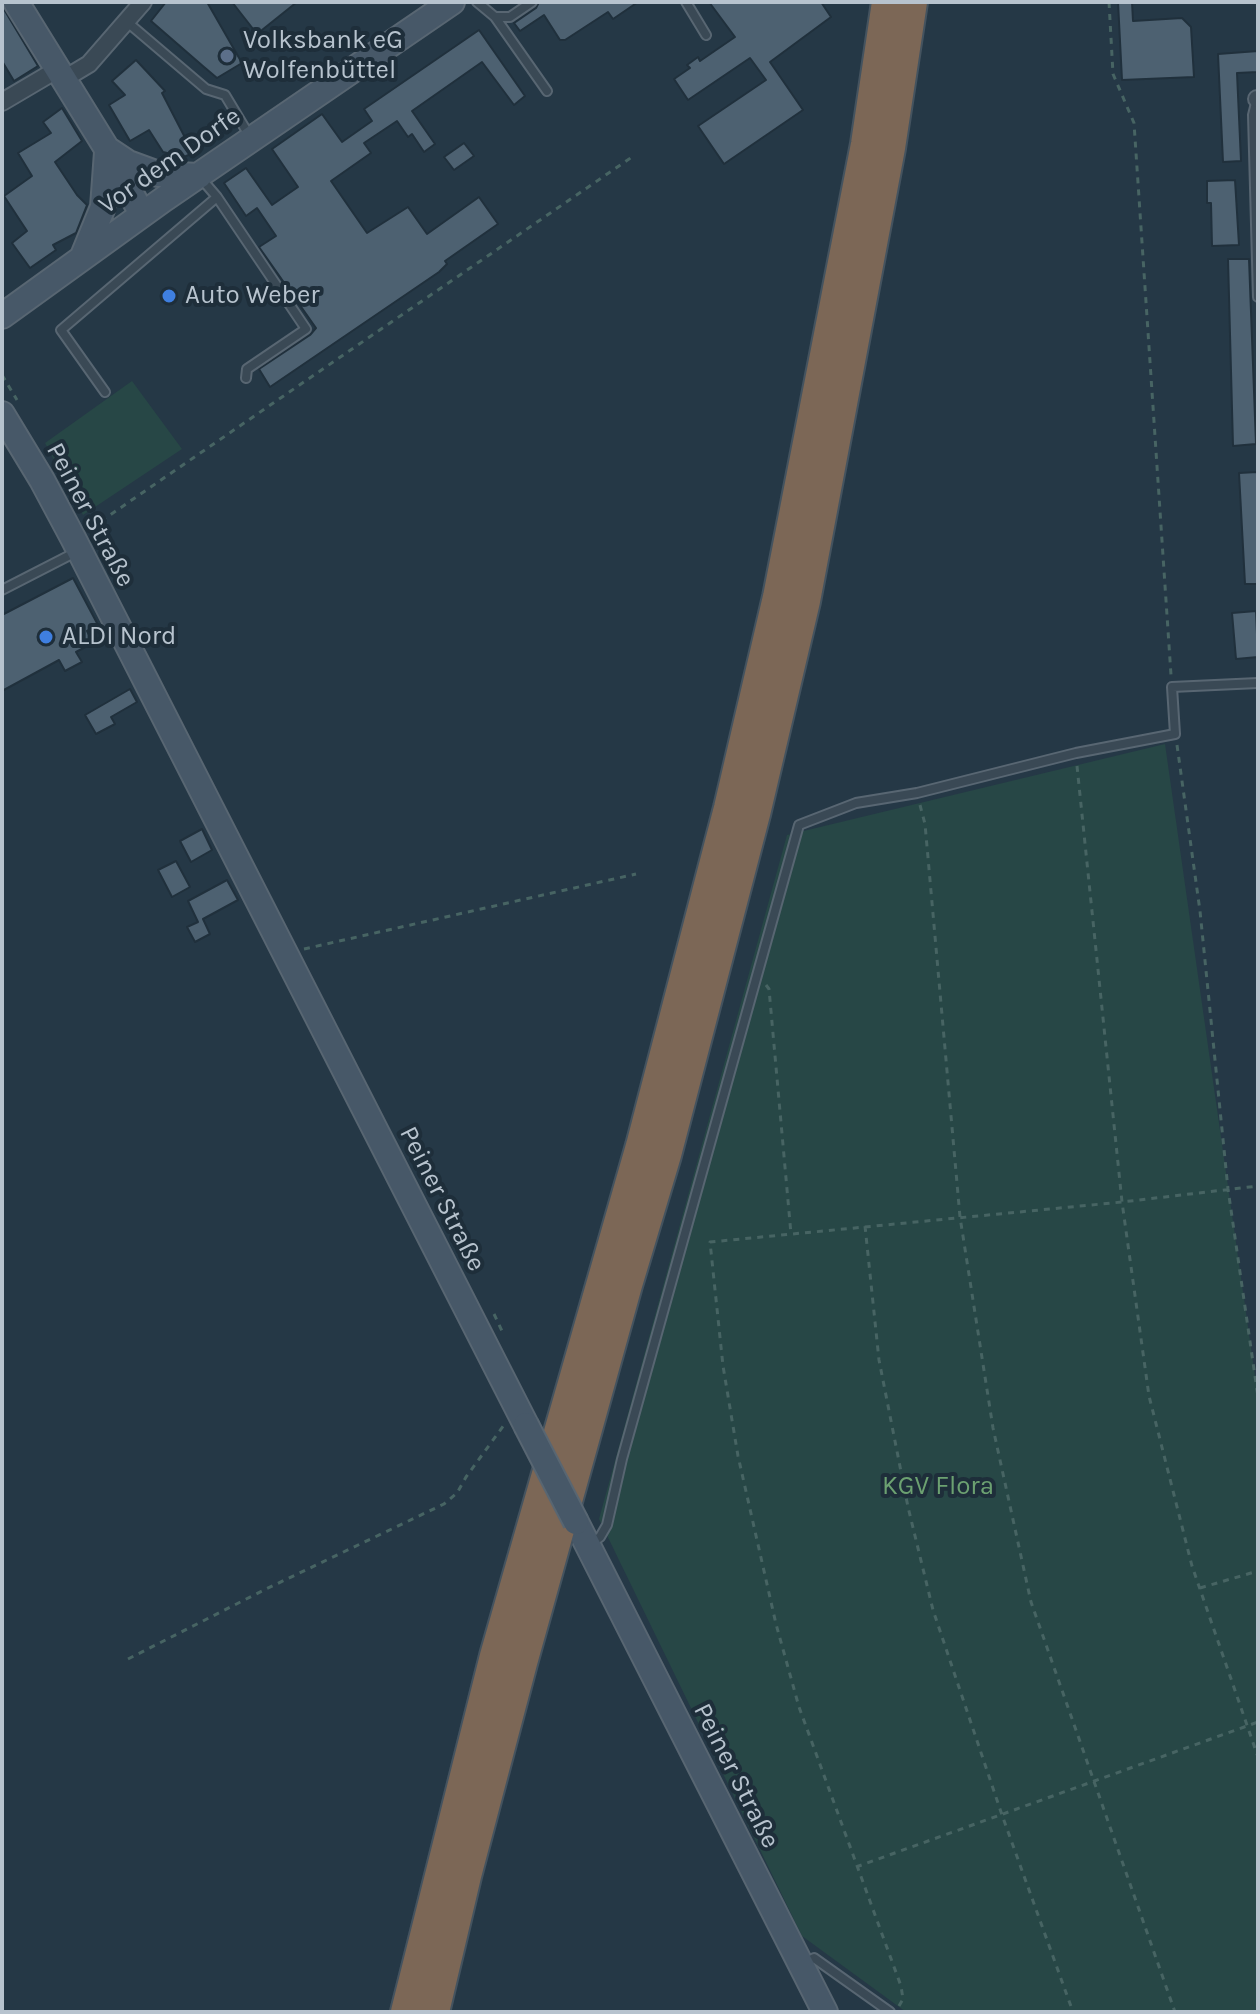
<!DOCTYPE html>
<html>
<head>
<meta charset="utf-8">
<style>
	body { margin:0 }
	#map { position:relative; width:1260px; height:2014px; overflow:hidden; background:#253846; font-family:Karla,sans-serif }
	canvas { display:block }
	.frame { position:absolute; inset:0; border:4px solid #b7c3ce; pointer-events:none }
</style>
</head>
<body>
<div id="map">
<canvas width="1260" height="2014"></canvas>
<div class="frame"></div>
</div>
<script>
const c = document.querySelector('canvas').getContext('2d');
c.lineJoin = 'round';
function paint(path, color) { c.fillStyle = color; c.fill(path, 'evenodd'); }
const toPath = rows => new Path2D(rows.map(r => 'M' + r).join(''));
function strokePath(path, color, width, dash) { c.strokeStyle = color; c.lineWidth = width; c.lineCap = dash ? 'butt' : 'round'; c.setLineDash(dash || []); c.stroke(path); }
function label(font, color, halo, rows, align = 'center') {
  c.font = font + ' Karla,sans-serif'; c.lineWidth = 8; c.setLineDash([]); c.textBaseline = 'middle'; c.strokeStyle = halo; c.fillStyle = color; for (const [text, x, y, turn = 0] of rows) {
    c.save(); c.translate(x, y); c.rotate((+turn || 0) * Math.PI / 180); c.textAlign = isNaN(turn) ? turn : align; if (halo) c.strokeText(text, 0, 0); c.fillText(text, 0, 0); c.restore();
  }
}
paint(toPath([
	[132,381,182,449,83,515,45,443],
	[1165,744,1258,1397,1258,2012,906,2012,802,1936,599,1519,787,835]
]), '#274746');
const building = toPath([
	[166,2,207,2,242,63,217,78,204,67,151,21,166,2],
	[232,2,297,2,257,34,232,2],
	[539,2,638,2,613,19,608,12,565,40,560,40,544,15,520,31,514,23,536,8,539,2],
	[709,2,821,2,831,17,770,62,803,110,724,164,698,126,766,80,750,58,688,100,674,79,690,68,687,65,698,57,700,61,735,37,709,2],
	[1118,2,1132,2,1133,21,1182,18,1191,27,1194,77,1122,80,1118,2],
	[2,6,38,66,14,81,2,61,2,6],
	[479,30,525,96,514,105,482,62,412,111,435,144,424,152,412,134,408,137,397,121,364,143,371,153,331,181,367,233,408,207,427,234,479,197,498,224,445,261,447,264,439,272,270,387,259,369,310,335,316,328,259,247,276,236,257,208,246,216,224,183,246,168,272,205,298,187,272,149,322,114,342,142,372,121,364,109,479,30],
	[1258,51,1258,72,1237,73,1241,161,1223,162,1218,54,1258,51],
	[136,60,165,91,162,93,193,153,184,157,163,152,149,130,130,141,109,105,125,95,112,81,136,60],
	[62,108,82,141,55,162,77,195,87,205,76,233,53,245,56,250,30,268,12,243,27,231,4,196,32,176,18,153,51,133,43,122,62,108],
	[464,143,474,156,454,170,444,157,464,143],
	[1235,180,1239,245,1212,246,1211,203,1207,203,1207,181,1235,180],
	[1228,259,1249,259,1256,444,1233,446,1228,259],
	[1257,472,1258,584,1245,584,1239,473,1257,472],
	[73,578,98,625,87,631,93,643,76,652,82,662,65,671,59,660,2,691,2,615,73,578],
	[1256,611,1258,657,1236,659,1232,613,1256,611],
	[130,689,137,702,111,717,115,724,96,734,85,715,130,689],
	[202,829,212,850,191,862,180,841,202,829],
	[176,861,190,887,172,897,158,870,176,861],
	[227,880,238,900,203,919,210,934,195,942,187,927,198,922,188,901,227,880]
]);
paint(building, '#4d6171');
strokePath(building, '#20303c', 2);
const lane = toPath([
	[477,2,495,17,510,17,532,2],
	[686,2,706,35],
	[495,17,547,91],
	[126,21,206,89,225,95,249,135],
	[1257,99,1253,115,1258,297],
	[199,176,217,197,306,329,247,369,246,378],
	[105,392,61,330,217,197],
	[2,590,76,552],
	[589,1545,600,1537,607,1525,622,1459,799,825,856,803,917,793,1076,753,1175,734,1172,687,1258,683],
	[802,1964,814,1958,890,2012]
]);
const street = toPath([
	[64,79,89,64,143,2],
	[1257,99,1258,99],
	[2,102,58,69]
]);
const secondary = toPath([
	[16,2,107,149,142,214],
	[107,149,128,163,158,174,199,176],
	[83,256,103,207,107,152],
	[2,316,164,199,452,2],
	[2,414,42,480,73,538,526,1425],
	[576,1522,825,2012]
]);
const highway = toPath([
	[406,2012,495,1656,641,1146,729,808,778,597,866,144,887,2],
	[434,2012,466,1876,522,1663,627,1285,666,1155,755,814,805,601,890,148,912,2]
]);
strokePath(lane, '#586672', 12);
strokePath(street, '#586672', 20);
strokePath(secondary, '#586672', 28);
strokePath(highway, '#44535f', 34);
strokePath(toPath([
	[1109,2,1113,74,1134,123,1171,675],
	[2,375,17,400],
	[91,528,632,157],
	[1177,745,1200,911,1228,1189,1258,1397],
	[1077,766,1122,1202,1149,1396,1192,1566,1258,1757],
	[920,805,925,824,960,1217,993,1428,1031,1602,1175,2012],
	[304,949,636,874],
	[766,985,769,989,791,1234],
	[865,1226,879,1360,908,1507,933,1610,1002,1815,1073,2012],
	[494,1314,503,1333],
	[1200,1588,1258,1571],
	[128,1659,266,1589,444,1504,457,1493,466,1477,504,1425],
	[856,1867,1258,1722],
	[899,2006,903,1999,901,1986,799,1707,776,1624,738,1456,723,1366,710,1242,1122,1202,1258,1186]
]), '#476463', 3, [6, 6]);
strokePath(lane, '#3a4955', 8);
strokePath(street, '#3a4955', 16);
strokePath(secondary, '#475868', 24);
strokePath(highway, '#7c6756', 30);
const secondaryBridge = toPath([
	[526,1425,576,1522]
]);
strokePath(secondaryBridge, '#586672', 28, []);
strokePath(secondaryBridge, '#475868', 24);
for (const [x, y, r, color] of [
	[227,56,8,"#5c6f8a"],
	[169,296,8,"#3f7fe0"],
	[46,637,8,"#3f7fe0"]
]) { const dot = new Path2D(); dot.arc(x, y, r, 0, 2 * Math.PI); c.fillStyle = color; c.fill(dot); strokePath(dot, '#1e2e3a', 3); }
label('26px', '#b7c3ce', '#1e2e3a', [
	["Volksbank eG",243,41],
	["Wolfenbüttel",243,71],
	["Auto Weber",185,296],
	["ALDI Nord",62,637]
], 'left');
label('26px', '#b7c3ce', '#1e2e3a', [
	["Vor dem Dorfe",170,161,-35],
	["Peiner Straße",90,515,62],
	["Peiner Straße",442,1199,63],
	["Peiner Straße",736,1776,63]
]);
label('26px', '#6ca171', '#1e2e3a', [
	["KGV Flora",938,1487]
]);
</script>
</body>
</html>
